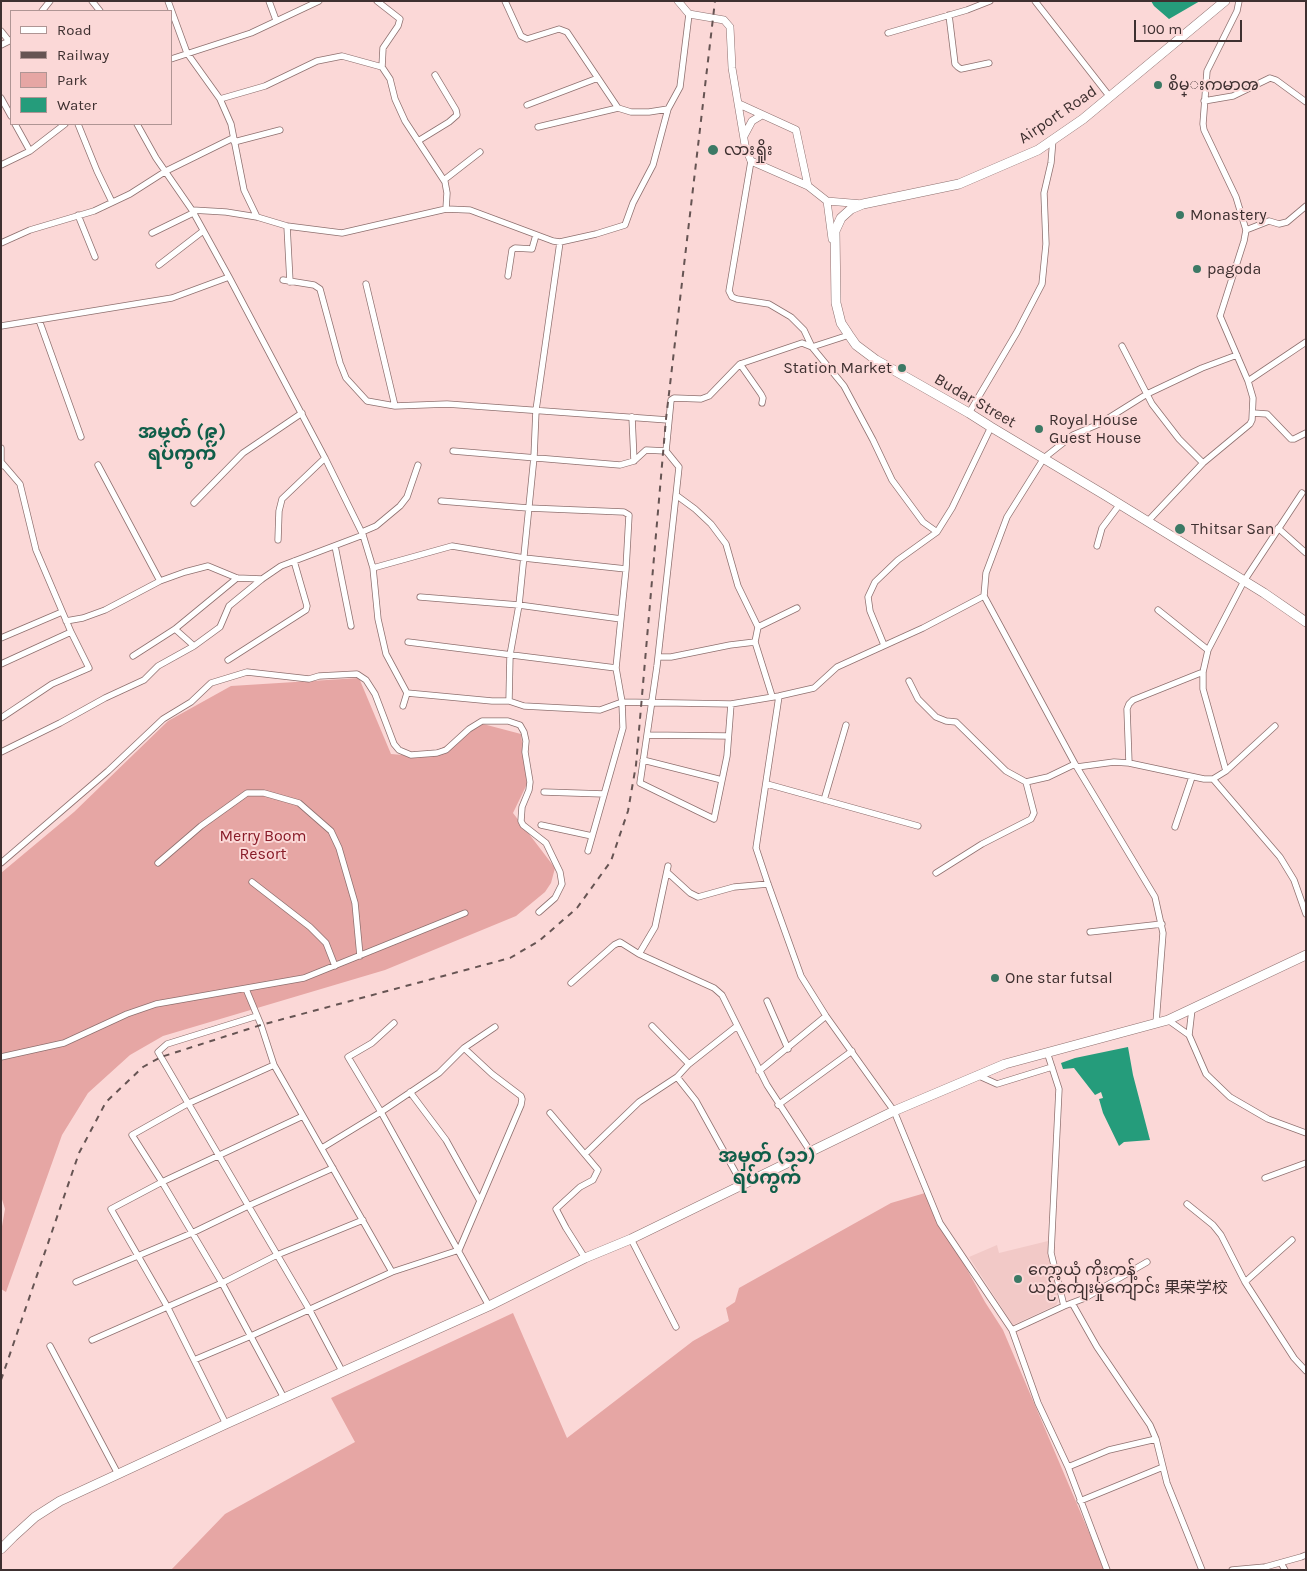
<!DOCTYPE html>
<html>
<head>
<meta charset="utf-8">
<style>
	body { margin:0 }
	#map { position:relative; width:1307px; height:1571px; overflow:hidden; background:#fbd8d7; font-family:Karla,sans-serif }
	canvas { display:block }
	.frame { position:absolute; inset:0; border:2px solid #3e3030; pointer-events:none }
	.legend { position:absolute; left:10px; top:10px; width:162px; height:115px; box-sizing:border-box; background:#fbd8d7; border:1px solid #af9594; margin:0; padding:6px 9px; list-style:none; font-size:15px; color:#3e3030 }
	.legend li { display:flex; align-items:center; gap:10px; height:25px }
	.legend b { width:25px; border:1px solid #af9594 }
	.scale { position:absolute; left:1134px; top:20px; width:108px; height:22px; box-sizing:border-box; border:2px solid #3e3030; border-top:0; padding-left:6px; font-size:15px; line-height:18px; white-space:nowrap; color:#3e3030; -webkit-text-stroke:4px #fbd8d7; paint-order:stroke }
</style>
</head>
<body>
<div id="map">
<canvas width="1307" height="1571"></canvas>
<div class="frame"></div>
<ul class="legend">
<li><b style="height:6px;background:#fff"></b>Road</li>
<li><b style="height:6px;background:#665453"></b>Railway</li>
<li><b style="height:14px;background:#e6a6a4"></b>Park</li>
<li><b style="height:14px;background:#259c7b"></b>Water</li>
</ul>
<div class="scale">100 m</div>
</div>
<script>
const c = document.querySelector('canvas').getContext('2d');
c.lineJoin = 'round';
function paint(path, color) { c.fillStyle = color; c.fill(path, 'evenodd'); }
const toPath = rows => new Path2D(rows.map(r => 'M' + r).join(''));
function strokePath(path, color, width, dash) { c.strokeStyle = color; c.lineWidth = width; c.lineCap = dash ? 'butt' : 'round'; c.setLineDash(dash || []); c.stroke(path); }
function label(font, color, halo, rows, align = 'center') {
  c.font = font + ' Karla,"Noto Sans SC","Noto Sans Myanmar",sans-serif'; c.lineWidth = 4; c.setLineDash([]); c.textBaseline = 'middle'; c.strokeStyle = halo; c.fillStyle = color; for (const [text, x, y, turn = 0] of rows) {
    c.save(); c.translate(x, y); c.rotate((+turn || 0) * Math.PI / 180); c.textAlign = isNaN(turn) ? turn : align; if (halo) c.strokeText(text, 0, 0); c.fillText(text, 0, 0); c.restore();
  }
}
paint(toPath([
	[1048,1241,1058,1301,1056,1305,1013,1325,969,1257,997,1245,999,1253]
]), '#f2c9c7');
paint(toPath([
	[359,678,391,754,426,757,483,724,521,734,527,784,513,813,555,868,551,883,545,892,516,916,385,970,163,1036,130,1055,88,1093,62,1135,6,1292,1,1289,1,1232,5,1209,1,1196,1,873,74,812,168,721,231,686],
	[925,1193,985,1302,1003,1330,1105,1570,171,1570,225,1514,355,1442,331,1398,513,1313,567,1438,693,1341,729,1321,726,1308,735,1302,739,1288,891,1203]
]), '#e6a6a4');
paint(toPath([
	[1151,1,1200,1,1169,19,1154,6],
	[1128,1047,1133,1075,1150,1140,1124,1142,1119,1146,1103,1113,1099,1099,1103,1098,1101,1092,1095,1095,1074,1068,1063,1069,1061,1063,1075,1058]
]), '#259c7b');
const minor = toPath([
	[92,1,100,11],
	[168,1,187,53,220,99,231,124,244,190,257,217],
	[269,1,276,20],
	[377,1,400,19,398,26,383,48,382,67,390,79,395,99,405,121,445,182,447,193,446,209],
	[505,1,521,36,527,39,559,29,567,32,618,108,631,112,649,112,668,109],
	[1035,1,1110,97],
	[42,11,50,1],
	[949,15,955,64,958,67,961,69,989,63],
	[1,31,9,41,11,40],
	[888,33,967,10,990,1],
	[1,45,9,41],
	[171,59,251,33,319,1],
	[1,98,11,116],
	[220,99,265,86,317,61,342,56,382,67],
	[1204,101,1233,96,1270,78,1276,80,1306,102],
	[527,105,598,78],
	[15,124,30,151],
	[78,124,97,171,112,202],
	[137,124,156,158,192,210,229,277,325,458,363,535,281,566,262,579,229,606,220,627,194,646],
	[538,127,618,108],
	[418,141,449,122,457,115,456,110,435,75],
	[234,142,280,130],
	[751,161,729,291,732,297,737,299,769,304,791,317,804,330,812,347,844,386,873,440,892,480,923,522,937,532],
	[1,165,30,151,65,124],
	[444,180,480,152],
	[192,210,226,212,257,217,287,226,342,233,446,209,470,210,553,241,560,242,596,234,625,225,633,203,653,165,668,109,680,87,689,14],
	[78,215,95,257],
	[287,226,290,282],
	[1246,230,1269,221,1279,224,1287,222,1306,206],
	[152,233,193,213],
	[560,242,536,410,534,457,519,605,510,655,509,701,524,706,600,710,622,702,731,704,779,696,814,688,837,667,923,628,984,596],
	[1,243,30,230,94,211,130,194,166,171,233,138],
	[159,265,203,231],
	[508,276,512,250,515,248,532,249,536,235],
	[283,280,314,285,320,289,340,363,346,378,367,401,395,406,447,404,668,420],
	[366,284,395,406],
	[39,320,81,437],
	[1,326,172,298,229,277],
	[1122,346,1152,404,1179,439,1203,463],
	[740,364,761,394,763,398,762,403],
	[1248,381,1306,342],
	[969,413,1017,332,1042,284,1046,244,1044,193,1051,163,1053,139],
	[1253,413,1267,414,1291,439,1294,439,1306,433],
	[632,417,634,461],
	[1,448,1,466],
	[453,451,620,465,634,461,646,450,666,451],
	[98,465,160,581],
	[676,495,657,666,640,783,714,819,727,756,731,704],
	[441,501,528,508,624,512,629,515,626,569,616,668,622,702,623,728,588,851],
	[194,503,243,453,302,413],
	[1148,521,1203,463,1250,424,1252,420,1253,398,1248,381,1220,316,1244,241,1246,230,1236,197,1204,130,1203,124,1207,71,1237,11,1239,1],
	[1278,528,1306,553],
	[362,532,376,526,400,506,407,497,418,465],
	[363,535,373,568,378,619,386,654,407,693,403,706],
	[278,540,279,511,282,499,325,458],
	[335,546,351,626],
	[1097,546,1102,528,1120,504],
	[373,568,452,546,524,558,626,569],
	[420,597,519,605,621,619],
	[1158,610,1208,650],
	[66,621,83,618,105,610,160,581,185,572,208,566,237,578,262,579],
	[758,627,797,608],
	[1,638,62,612],
	[408,642,616,668],
	[884,645,870,611,868,597,875,582,898,560,937,532,952,508,991,427],
	[133,656,175,629,237,578],
	[658,657,671,657,730,645,755,642],
	[228,660,306,610,307,606,294,561],
	[1,664,71,632,36,550,20,484,2,463],
	[909,681,918,699,936,717,946,721,956,722,1006,771,1026,782,1048,777,1075,764],
	[407,693,492,701,509,701],
	[772,696,755,642,758,627,738,586,726,544,711,524,695,509,676,495,679,467,666,451,671,400,674,398,701,399,709,396,740,364,802,343,812,347,849,335],
	[779,696,756,848,768,884,801,976,826,1016,894,1111,940,1223,1012,1330,1038,1403,1068,1467,1107,1570],
	[1,718,52,684,89,668,71,632],
	[647,735,728,736],
	[1,752,60,723,105,698,144,680,158,666,194,646,175,629],
	[643,760,722,780],
	[1129,763,1127,709,1129,704,1133,700,1203,672],
	[1077,767,1114,762,1129,763,1204,779,1213,779,1226,771,1275,726],
	[1226,771,1203,689,1203,672,1208,650,1244,581,1302,493],
	[1213,779,1280,857,1294,880,1306,914],
	[767,784,918,826],
	[544,792,604,794],
	[824,800,846,725],
	[541,825,592,836],
	[1175,827,1192,777],
	[1,863,108,771,163,719,191,702,211,683,247,672,309,679,319,676,357,674,366,680,375,694,394,744,399,750,411,755,437,753,446,750,469,729,482,721,508,721,520,725,524,732,526,741,525,752,530,782,529,790,522,807,521,821,523,825,546,843,560,872,562,884,555,898,539,912],
	[158,863,201,826,247,793,264,793,299,803,331,831,339,848,355,903,360,956],
	[667,872,690,893,698,897,734,887,768,884],
	[936,873,982,844,1031,819,1034,813,1026,782],
	[252,882,310,927,326,943,335,966],
	[1090,932,1162,924],
	[639,954,655,927,668,866],
	[571,983,614,945,620,942,639,954,714,988,722,995,767,1085,810,1151],
	[246,989,261,1025,274,1065,392,1272],
	[767,1001,788,1049],
	[257,1016,167,1044,158,1052,309,1309,342,1371],
	[1168,1020,1189,1035,1192,1009],
	[394,1023,372,1043,348,1057,381,1112,489,1306],
	[1156,1023,1163,933,1155,897,1075,764,984,596,986,573,1007,517,1044,458,1073,435,1099,424,1147,394,1202,368,1237,355],
	[652,1026,689,1064],
	[1189,1035,1206,1074,1230,1097,1268,1119,1306,1133],
	[1047,1052,1059,1089,1051,1253,1064,1306],
	[1,1057,64,1043,127,1014,156,1004,304,978,465,913],
	[274,1065,187,1104,132,1135,162,1182,222,1283,284,1398],
	[759,1071,826,1016],
	[977,1075,997,1084,1052,1067],
	[677,1077,696,1101,742,1184],
	[410,1092,446,1140,480,1201],
	[778,1105,852,1051],
	[550,1113,598,1170,593,1180,580,1187,556,1209,566,1228,585,1258],
	[322,1148,381,1112,439,1073,464,1048,495,1027],
	[585,1154,639,1102,677,1077,689,1064,737,1026],
	[1265,1178,1306,1163],
	[1187,1204,1213,1225,1221,1235,1245,1282,1294,1358,1306,1371],
	[631,1239,676,1327],
	[76,1282,192,1233,248,1206,333,1168],
	[1245,1282,1292,1240],
	[1072,1303,1097,1347,1150,1425,1156,1439,1167,1483,1202,1570],
	[1012,1330,1064,1306,1085,1298,1147,1262],
	[92,1340,222,1283,277,1255,363,1220],
	[50,1346,118,1474],
	[194,1360,251,1336,392,1272,459,1250,521,1105,522,1099,521,1096,492,1074,464,1048],
	[226,1424,167,1306,111,1209,162,1182,303,1116],
	[1068,1467,1109,1450,1156,1439],
	[1080,1501,1163,1467],
	[1281,1563,1285,1570],
	[1232,1570,1265,1567,1301,1557,1306,1555]
]);
const tertiary = toPath([
	[678,1,689,14,724,20,730,27,732,68,745,145,751,161,808,186,827,201,832,239],
	[739,104,796,130,808,186],
	[744,136,752,121,762,115],
	[827,201,863,204]
]);
const secondary = toPath([
	[1225,1,1083,119,1038,150,959,184,863,204,851,209,841,218,835,231,836,303,841,323,849,335,856,345,876,360,969,413,991,427,1103,494,1264,593,1306,622],
	[1,1549,13,1537,35,1517,60,1501,226,1424,489,1306,585,1258,631,1239,894,1111,1005,1064,1168,1020,1306,955]
]);
strokePath(minor, '#8e706f', 7);
strokePath(tertiary, '#8e706f', 8);
strokePath(secondary, '#8e706f', 10);
strokePath(minor, '#fff', 5.5);
strokePath(tertiary, '#fff', 7);
strokePath(secondary, '#fff', 9);
strokePath(toPath([
	[1,1380,79,1153,106,1102,143,1067,161,1057,261,1025,510,958,539,941,577,908,611,861,628,811,636,765,666,419,715,1]
]), '#665453', 2, [6, 6]);
for (const [x, y, r, color] of [
	[1158,85,5,"#3c7965"],
	[713,150,6,"#3c7965"],
	[1180,215,5,"#3c7965"],
	[1197,269,5,"#3c7965"],
	[902,368,5,"#3c7965"],
	[1039,429,5,"#3c7965"],
	[1180,529,6,"#3c7965"],
	[995,978,5,"#3c7965"],
	[1018,1279,5,"#3c7965"]
]) { const dot = new Path2D(); dot.arc(x, y, r, 0, 2 * Math.PI); c.fillStyle = color; c.fill(dot); strokePath(dot, '#fbd8d7', 2); }
label('16px', '#3e3030', '#fbd8d7', [
	["စိမ္းကမာၻ",1168,85],
	["လားရှိုး",724,150],
	["Monastery",1190,215],
	["pagoda",1207,269],
	["Station Market",892,368,"right"],
	["Royal House",1049,420],
	["Guest House",1049,438],
	["Thitsar San",1191,529],
	["One star futsal",1005,978],
	["ကော့ယုံ ကိုးကန့်",1028,1270],
	["ယဉ်ကျေးမှုကျောင်း 果荣学校",1028,1288]
], 'left');
label('16px', '#3e3030', '#fbd8d7', [
	["Airport Road",1058,115,-34],
	["Budar Street",975,401,30]
]);
label('16px', '#881b28', '#fbd8d7', [
	["Merry Boom",263,836],
	["Resort",263,854]
]);
label('bold 19px', '#105e49', '#fbd8d7', [
	["အမှတ် (၉)",182,433],
	["ရပ်ကွက်",182,455],
	["အမှတ် (၁၁)",767,1157],
	["ရပ်ကွက်",767,1179]
]);
</script>
</body>
</html>
